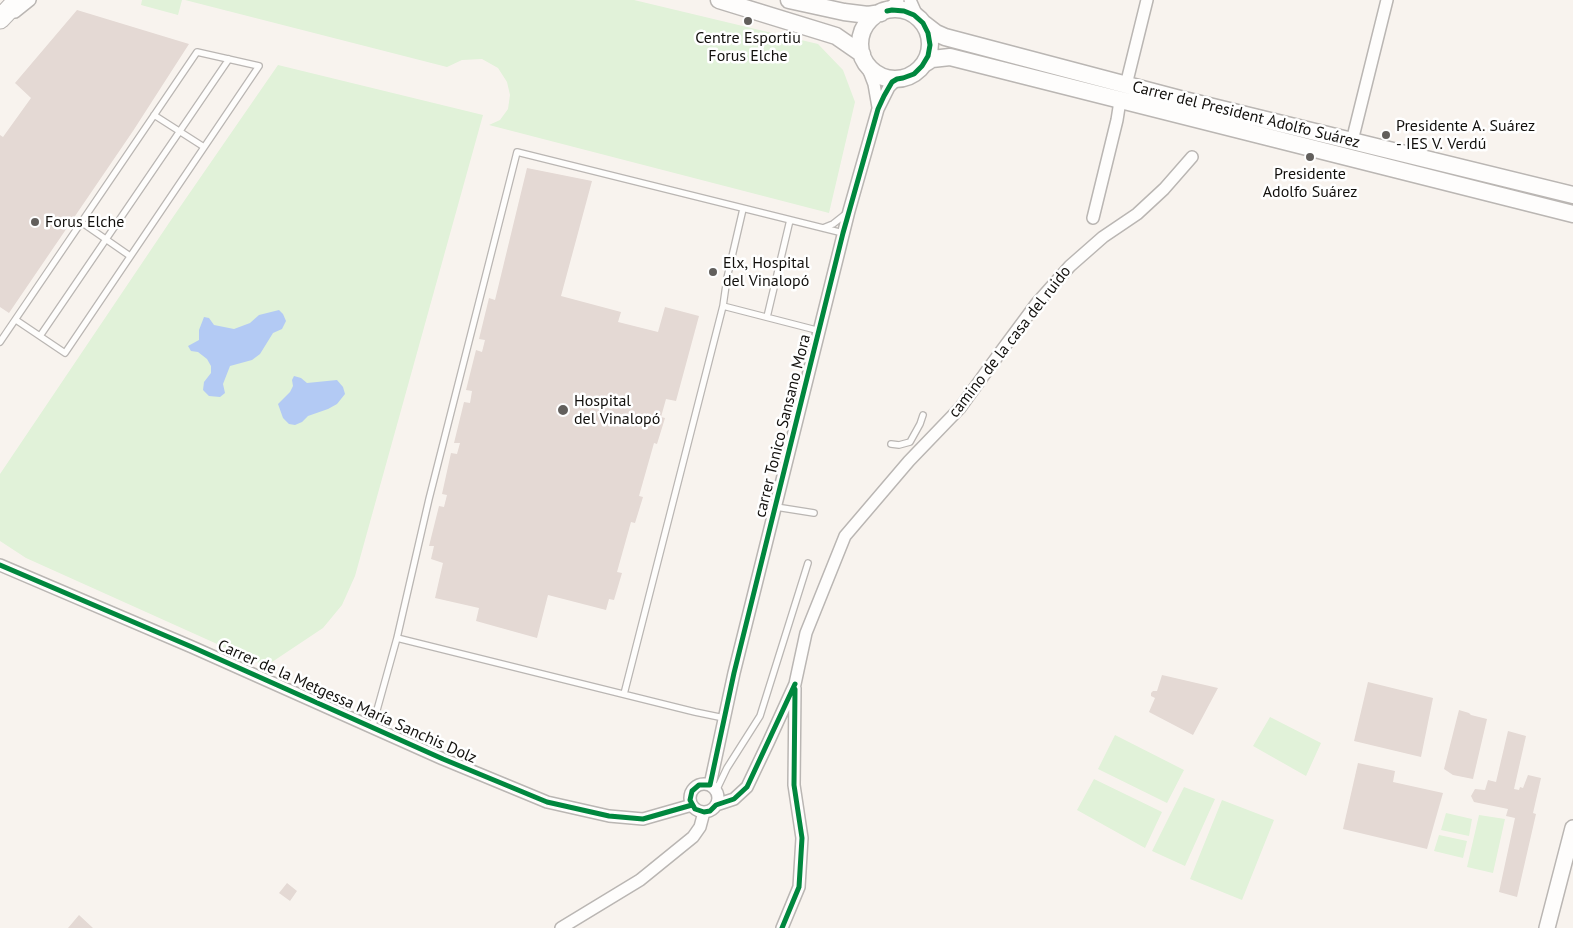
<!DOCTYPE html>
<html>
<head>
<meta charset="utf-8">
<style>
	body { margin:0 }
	canvas { display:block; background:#f8f3ee }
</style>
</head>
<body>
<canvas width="1573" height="928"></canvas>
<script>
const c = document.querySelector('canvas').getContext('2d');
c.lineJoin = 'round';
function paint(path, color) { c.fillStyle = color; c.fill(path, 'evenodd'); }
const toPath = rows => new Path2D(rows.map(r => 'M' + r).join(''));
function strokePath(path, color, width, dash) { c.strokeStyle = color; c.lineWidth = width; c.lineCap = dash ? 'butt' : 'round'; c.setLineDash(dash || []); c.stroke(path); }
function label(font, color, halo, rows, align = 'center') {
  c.font = font + ' "PT Sans",sans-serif'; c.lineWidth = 5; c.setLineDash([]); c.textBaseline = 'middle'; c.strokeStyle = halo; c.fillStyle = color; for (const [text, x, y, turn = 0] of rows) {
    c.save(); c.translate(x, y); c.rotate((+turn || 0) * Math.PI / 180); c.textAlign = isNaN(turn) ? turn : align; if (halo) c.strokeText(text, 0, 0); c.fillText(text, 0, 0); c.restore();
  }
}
paint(toPath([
	[142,0,182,0,178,15,141,5],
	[185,0,634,0,818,44,843,70,855,102,829,213,489,125,500,120,508,109,510,95,507,82,498,68,482,59,462,60,447,67],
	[278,65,483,115,355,576,342,605,323,628,266,666,26,558,0,541,0,474,171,220],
	[1270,717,1321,743,1306,776,1253,746],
	[1115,735,1184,770,1167,803,1098,769],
	[1094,779,1162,812,1145,848,1077,810],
	[1184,787,1215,799,1185,866,1152,851],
	[1222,800,1274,820,1242,900,1190,879],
	[1446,813,1472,819,1469,836,1441,830],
	[1479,815,1505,819,1493,873,1467,867],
	[1439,835,1467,841,1463,858,1434,851]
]), '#e1f2d9');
paint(toPath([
	[279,310,283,314,286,321,282,329,273,333,260,354,252,360,230,366,223,384,225,393,220,397,209,396,203,390,204,382,211,373,211,366,207,359,198,352,191,351,188,346,199,340,199,330,204,317,209,318,214,325,234,329,250,323,259,315],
	[294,376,301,378,307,383,337,380,343,387,345,394,337,404,328,409,308,416,302,422,295,425,289,424,283,418,278,404,290,392,293,386,292,380]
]), '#b3caf4');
paint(toPath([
	[77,10,189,44,133,131,9,313,0,307,0,135,3,137,31,98,15,83],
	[527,168,592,181,561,296,621,312,618,322,658,332,665,307,699,316,676,401,666,399,661,417,665,418,657,444,654,443,639,496,643,497,635,523,631,522,617,572,622,573,614,600,609,599,606,610,548,595,537,638,476,621,479,608,435,598,443,563,431,559,434,546,429,546,439,506,444,507,447,495,442,494,451,453,457,454,460,443,454,443,464,402,470,403,472,391,466,390,476,350,482,352,485,340,479,339,489,298,495,300],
	[1162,675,1218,688,1193,735,1149,712,1155,698,1151,696,1151,693,1153,691,1157,691],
	[1368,682,1433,698,1421,757,1354,741],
	[1459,710,1469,713,1471,715,1487,719,1473,779,1453,775,1444,769],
	[1508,731,1526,736,1514,789,1519,790,1520,787,1523,788,1528,775,1541,778,1533,813,1536,814,1517,897,1499,892,1515,818,1506,816,1508,809,1474,802,1471,796,1475,789,1485,790,1488,780,1496,782],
	[1358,763,1395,771,1393,782,1443,793,1427,849,1343,829],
	[287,883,297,891,290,901,279,893],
	[79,915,93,928,68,928]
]), '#e4d9d4');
const service = toPath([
	[154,115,204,147],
	[81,222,130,256],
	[823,228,833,224,847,213],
	[723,306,820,331],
	[767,317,790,220],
	[40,336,229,59],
	[0,342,197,52,259,66,65,353,16,320],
	[891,444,899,445,910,442,920,424,923,415],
	[776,507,814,513],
	[397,638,429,499,517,152,843,233],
	[624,694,723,306,727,278,743,209],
	[372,728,397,638,695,712,724,718],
	[716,791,727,768,760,716,808,563]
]);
const minor = toPath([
	[910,0,918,18],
	[887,11,898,0],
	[15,12,30,0],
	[866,63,874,84,878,107],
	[1126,85,1147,0],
	[1352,141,1387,0],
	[1093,218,1117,120,1120,101],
	[0,565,192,647,443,759,547,802,609,816,643,819,692,805],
	'690 798a14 14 0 1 1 28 0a14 14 0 1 1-28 0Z',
	[710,785,734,673,849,211,878,109,889,87,897,79],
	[716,805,734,799,747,787,768,743,795,684,806,633,845,536,909,461,960,408,1002,350,1037,303,1070,266,1103,237,1137,214,1164,189,1192,157],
	[561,928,640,880,693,837,700,827,704,812],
	[782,928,799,887,802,838,794,785,795,688]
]);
const tertiary = toPath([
	[1547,928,1573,828]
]);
const secondary = toPath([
	[719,0,836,36,862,54],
	[789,0,844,12,868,15,881,13],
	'860 44a35 35 0 1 1 70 0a35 35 0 1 1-70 0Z',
	[923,23,936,33,945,37,1180,99,1573,195],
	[924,64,932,59,950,57,1573,214]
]);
const trunk = toPath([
	[0,19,18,0]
]);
strokePath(service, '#bab6b3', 8);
strokePath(minor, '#bab6b3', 14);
strokePath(tertiary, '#bab6b3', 18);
strokePath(secondary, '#bab6b3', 19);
strokePath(trunk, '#bab6b3', 21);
strokePath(service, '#fefdfc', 5.5);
strokePath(minor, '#fefdfc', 11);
strokePath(tertiary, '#fefdfc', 15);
strokePath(secondary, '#fefdfc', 16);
strokePath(trunk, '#fefdfc', 19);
strokePath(toPath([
	[0,565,192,647,443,759,547,802,609,816,643,819,692,805],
	[795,684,747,787,734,799,716,805,710,811,704,812,695,809,690,800,692,791,699,785,710,785,734,673,843,233,878,109,884,96,892,82,897,79,903,78,914,74,922,66,928,56,930,45,928,33,923,23,914,15,904,11,892,10,887,11],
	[782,928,799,887,802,838,794,785,795,689]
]), '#00873e', 5);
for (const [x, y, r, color] of [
	[748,21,5,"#625f5c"],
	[1386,135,5,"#625f5c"],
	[1310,157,5,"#625f5c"],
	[35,222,5,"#625f5c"],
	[713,272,5,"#625f5c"],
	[563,410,6,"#625f5c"]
]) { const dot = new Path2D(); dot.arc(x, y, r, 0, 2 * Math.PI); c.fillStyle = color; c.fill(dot); strokePath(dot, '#fff', 2); }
label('16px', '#12100d', '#fff', [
	["Centre Esportiu",748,38,"center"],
	["Forus Elche",748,56,"center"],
	["Presidente A. Suárez",1396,126],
	["- IES V. Verdú",1396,144],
	["Presidente",1310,174,"center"],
	["Adolfo Suárez",1310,192,"center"],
	["Forus Elche",45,222],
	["Elx, Hospital",723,263],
	["del Vinalopó",723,281],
	["Hospital",574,401],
	["del Vinalopó",574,419]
], 'left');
label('16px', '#12100d', '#fff', [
	["Carrer del President Adolfo Suárez",1246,115,14],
	["camino de la casa del ruido",1010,342,-52],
	["carrer Tonico Sansano Mora",783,426,-76],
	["Carrer de la Metgessa María Sanchis Dolz",347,702,24]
]);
</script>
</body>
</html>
